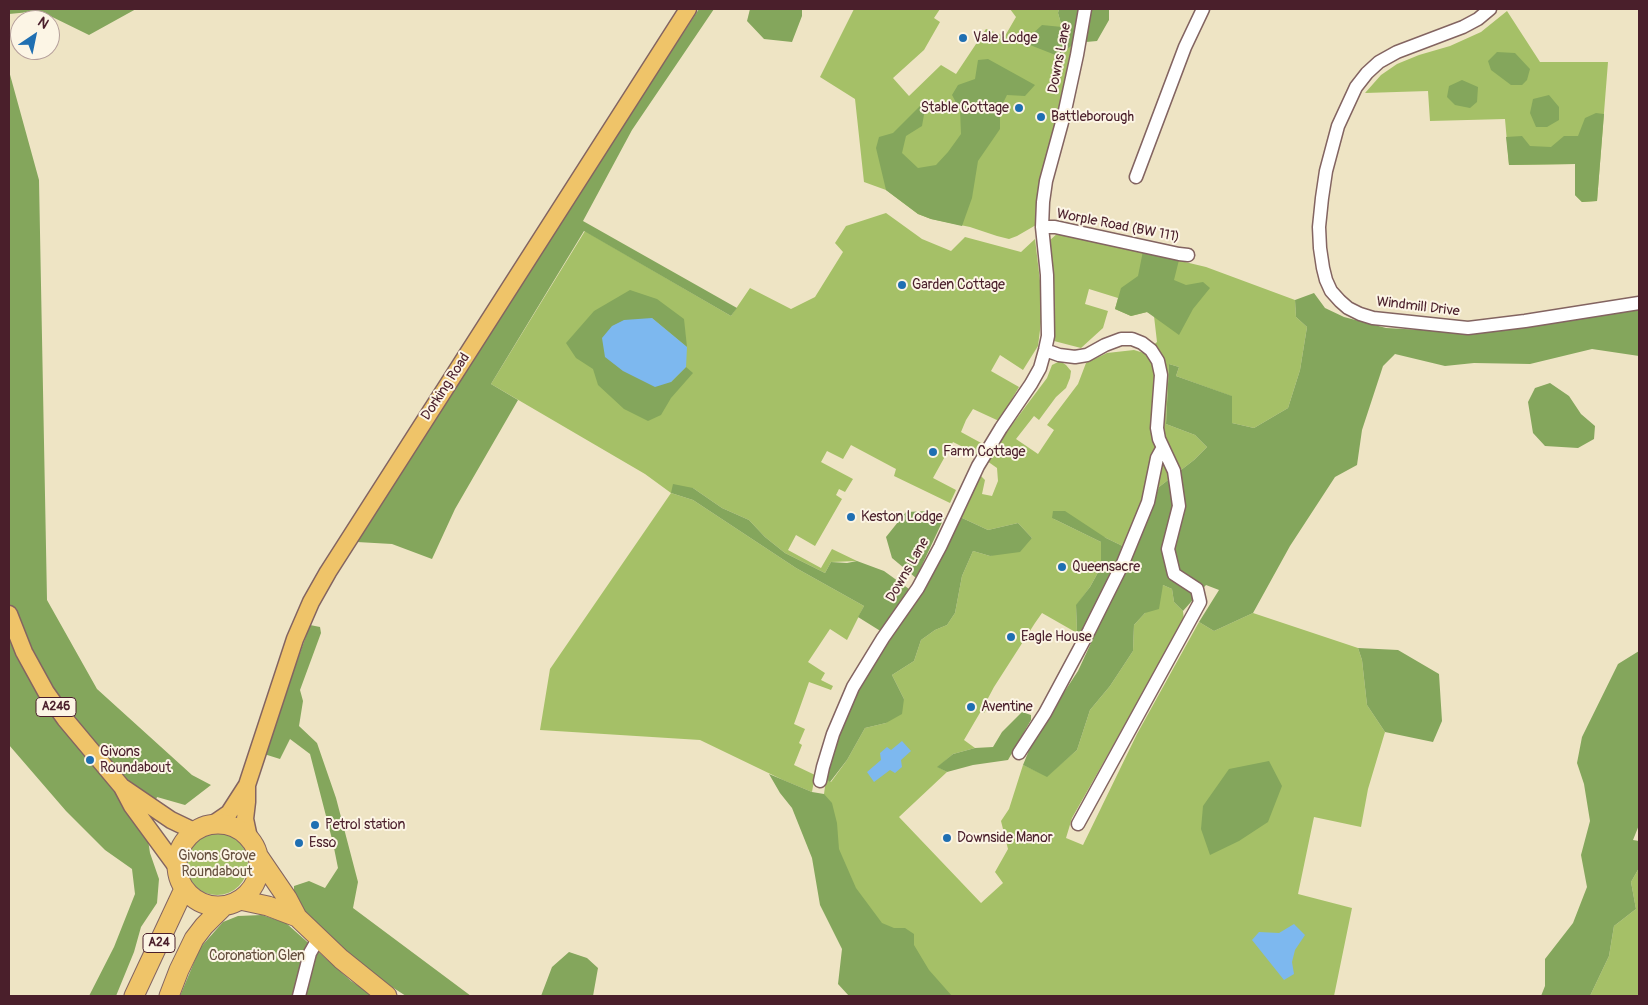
<!DOCTYPE html>
<html>
<head>
<meta charset="utf-8">
<style>
	body { margin:0 }
	#map { position:relative; width:1648px; height:1005px; overflow:hidden; background:#eee4c4; font-family:Pangolin,sans-serif }
	canvas { display:block }
	.frame { position:absolute; inset:0; border:10px solid #4a1f2b; pointer-events:none }
	.north { position:absolute; left:10px; top:10px; width:50px; height:50px; box-sizing:border-box; background:#fcf5e5; border:1px solid #b59f9b; border-radius:50%; rotate:34deg; font-size:14px; font-weight:700; line-height:20px; text-align:center; color:#4a1f2b }
	.north::after { content:''; display:block; margin:auto; width:18px; height:22px; background:#1f6fb2; clip-path:polygon(50% 0,100% 100%,50% 72%,0 100%) }
</style>
</head>
<body>
<div id="map">
<canvas width="1648" height="1005"></canvas>
<div class="frame"></div>
<div class="north">N</div>
</div>
<script>
const c = document.querySelector('canvas').getContext('2d');
c.lineJoin = 'round';
function paint(path, color) { c.fillStyle = color; c.fill(path, 'evenodd'); }
const toPath = rows => new Path2D(rows.map(r => 'M' + r).join(''));
function strokePath(path, color, width, dash) { c.strokeStyle = color; c.lineWidth = width; c.lineCap = dash ? 'butt' : 'round'; c.setLineDash(dash || []); c.stroke(path); }
function label(font, color, halo, rows, align = 'center') {
  c.font = font + ' Pangolin,sans-serif'; c.lineWidth = 4; c.setLineDash([]); c.textBaseline = 'middle'; c.strokeStyle = halo; c.fillStyle = color; for (const [text, x, y, turn = 0] of rows) {
    c.save(); c.translate(x, y); c.rotate((+turn || 0) * Math.PI / 180); c.textAlign = isNaN(turn) ? turn : align; if (halo) c.strokeText(text, 0, 0); c.fillText(text, 0, 0); c.restore();
  }
}
paint(toPath([
	[854,9,940,9,934,18,940,22,924,50,893,78,909,96,941,65,956,74,986,29,1005,36,1016,17,1010,9,1059,9,1058,13,1062,27,1075,43,1036,225,1017,236,1009,239,997,236,970,227,931,219,918,214,886,190,864,182,855,99,820,77],
	[1507,11,1540,62,1608,62,1597,201,1582,202,1575,195,1575,164,1509,165,1505,119,1430,121,1428,91,1365,93,1381,75,1397,64,1419,55,1450,46,1481,32],
	[886,213,922,239,951,251,965,237,1021,252,1035,239,1043,306,1038,346,1023,370,1000,355,991,371,1019,387,999,421,973,409,966,420,961,432,983,444,977,454,953,442,933,478,956,490,950,503,894,476,896,469,851,445,843,459,827,451,821,462,853,479,845,492,839,489,836,495,842,499,815,546,796,535,788,550,821,568,832,549,857,561,831,562,825,573,785,553,765,537,749,520,722,508,693,488,671,493,693,500,796,568,864,606,847,640,830,629,808,662,825,673,821,680,833,686,831,690,809,682,794,724,805,729,799,743,802,745,794,765,815,775,812,792,783,780,700,740,540,730,550,669,671,493,645,474,491,384,585,231,731,316,750,288,791,309,815,297,843,252,835,243,846,226],
	[1059,232,1206,267,1295,300,1296,317,1307,327,1300,370,1288,408,1254,428,1232,423,1231,396,1176,376,1179,367,1169,364,1166,424,1195,435,1207,447,1194,460,1159,487,1133,551,1106,538,1052,518,1101,542,1101,567,1090,587,1076,606,1077,633,1042,613,1035,623,994,687,986,702,990,704,984,713,981,711,964,740,975,748,953,754,938,767,947,772,899,817,981,903,1003,883,995,872,1008,849,1001,821,1009,809,1023,765,1047,776,1077,750,1090,710,1110,686,1133,651,1134,625,1145,613,1163,585,1172,589,1174,602,1183,611,1184,620,1072,818,1066,838,1083,845,1137,734,1199,622,1214,631,1253,613,1358,648,1362,660,1367,705,1385,732,1368,789,1361,827,1314,817,1298,894,1352,908,1334,996,930,996,853,888,825,817,824,794,826,779,831,782,847,760,865,728,886,723,904,699,892,675,914,661,921,640,935,630,947,625,955,613,962,576,973,551,990,556,1032,538,1018,523,988,530,960,517,979,474,985,480,982,494,992,496,998,481,997,468,987,461,1011,426,1047,378,1052,365,1060,361,1066,365,1071,371,1070,378,1066,388,1056,397,1039,420,1034,416,1016,439,1038,454,1054,430,1047,425,1078,384,1086,363,1107,353,1134,350,1144,353,1157,342,1154,316,1147,312,1131,316,1115,309,1118,298,1089,289,1085,304,1108,311,1103,328,1081,348,1054,341,1049,241],
	'186 864a31 31 0 1 1 62 0a31 31 0 1 1-62 0Z',
	[1639,868,1639,996,1590,996,1609,956,1614,926,1636,909,1631,882]
]), '#a5c067');
paint(toPath([
	[9,9,136,9,89,35,40,11,9,14],
	[699,9,714,9,632,130,583,221,737,308,731,316,584,231,491,384,518,400,455,509,432,559,392,544,357,542,383,492],
	[750,9,802,9,802,16,792,42,764,39,747,21],
	[1059,9,1109,9,1109,20,1097,41,1075,43,1058,56,1030,45,1026,40,1042,25,1062,27,1058,13],
	[1497,52,1515,53,1530,69,1527,80,1522,85,1511,85,1491,70,1488,61],
	[988,59,1035,85,1025,96,1007,95,1000,109,1000,129,978,161,972,198,962,226,931,219,918,214,886,190,876,148,879,137,893,133,924,102,925,109,922,126,906,136,902,153,918,168,936,165,948,152,961,134,960,110,952,95,958,85,975,79,978,60],
	[9,71,39,180,47,600,97,689,192,775,211,785,185,805,157,797,146,827,150,853,159,879,157,903,141,927,134,952,116,996,89,996,114,947,135,894,132,869,105,850,66,811,9,745],
	[1462,80,1478,87,1477,102,1470,108,1455,105,1447,97,1449,86],
	[1549,95,1559,107,1559,120,1547,127,1536,127,1530,113,1533,99],
	[1596,113,1604,114,1597,201,1582,202,1575,195,1575,164,1509,165,1506,137,1522,136,1530,146,1551,147,1564,136,1578,136,1585,118],
	[1143,251,1179,260,1174,280,1186,285,1203,282,1210,288,1193,309,1179,335,1147,312,1131,316,1115,309,1121,288,1138,276],
	[630,290,657,299,684,319,687,347,652,318,671,382,686,367,693,373,671,398,661,415,648,421,624,409,598,385,593,369,576,358,566,343,594,311],
	[1314,293,1325,308,1344,317,1386,328,1440,331,1510,328,1639,310,1639,356,1592,349,1530,364,1474,363,1445,366,1395,354,1383,366,1362,430,1357,465,1335,477,1290,546,1253,613,1214,631,1199,622,1219,590,1206,585,1183,611,1174,602,1172,589,1163,585,1159,609,1145,613,1134,625,1133,651,1110,686,1090,710,1077,750,1047,777,1023,765,1034,738,1078,671,1091,643,1077,633,1076,605,1090,587,1101,567,1101,542,1052,518,1053,511,1065,511,1106,538,1133,551,1159,487,1194,460,1207,447,1195,435,1166,424,1169,364,1179,367,1176,376,1232,396,1232,423,1254,428,1288,408,1300,370,1307,327,1296,317,1295,300],
	[1550,383,1569,396,1581,414,1595,426,1594,439,1578,448,1545,446,1533,433,1528,402,1535,388],
	[673,484,693,488,722,508,749,520,765,537,785,553,825,573,831,562,847,563,857,561,884,571,909,589,882,632,858,617,864,606,796,568,693,500,671,493],
	[929,511,944,518,916,578,892,558,886,537,906,512],
	[960,517,988,530,1018,523,1032,538,1020,552,990,556,973,551,962,576,955,613,947,625,935,630,921,640,914,661,892,675,904,699,902,714,886,723,865,728,847,760,830,782,826,779,841,726,856,687],
	[310,625,320,627,321,633,300,690,303,701,299,726,317,743,336,798,358,882,353,908,471,996,406,996,353,962,314,928,294,897,294,886,309,881,325,888,338,868,333,843,310,754,290,739,280,759,264,754],
	[1358,648,1398,650,1439,674,1442,721,1433,742,1385,732,1367,705,1362,660],
	[1639,651,1639,825,1633,840,1639,841,1639,868,1631,882,1636,909,1614,926,1609,956,1590,996,1541,996,1545,986,1545,959,1573,923,1587,887,1581,855,1590,821,1584,784,1577,763,1582,737,1618,664],
	[1022,712,1031,715,1031,720,1008,760,973,765,947,772,937,767,953,754,975,748,993,747,1002,732],
	[1269,761,1282,786,1268,822,1239,841,1210,855,1201,829,1203,806,1229,769],
	[769,774,812,792,824,794,832,803,837,823,839,849,856,888,882,923,894,928,905,928,914,934,914,945,929,970,952,996,849,996,838,984,842,949,820,905,812,858,792,808,780,793],
	[262,915,286,923,351,981,374,996,180,996,200,948,223,922,238,916],
	[569,952,587,958,598,968,593,996,541,996,552,967]
]), '#84a65c');
paint(toPath([
	[652,318,687,347,686,367,671,382,655,387,623,371,605,357,602,338,612,326,624,320],
	[902,741,911,751,901,760,902,767,895,773,890,770,874,782,867,772,881,760,880,753,887,747,891,750],
	[1294,924,1305,935,1295,950,1292,962,1294,974,1284,980,1252,940,1259,932,1279,933]
]), '#7db8ef');
const minor = toPath([
	[1490,9,1478,19,1463,27,1397,52,1379,62,1367,73,1356,87,1338,126,1326,171,1322,198,1319,227,1320,248,1323,268,1326,280,1331,291,1340,301,1348,308,1360,314,1373,318,1468,328,1525,321,1639,303],
	[1136,177,1185,47,1203,9],
	[1042,227,1055,227,1179,254,1188,255],
	[1045,350,1059,355,1075,357,1087,355,1105,345,1121,339,1132,339,1142,343,1151,350,1158,361,1161,375,1157,428,1159,439,1174,471,1179,506,1168,549,1174,574,1197,589,1200,602,1078,824],
	[1019,753,1045,713,1089,631,1123,563,1148,502,1157,458,1162,449],
	[820,781,823,767,833,734,853,687,883,638,918,588,940,547,978,466,1001,428,1031,384,1040,368,1045,350,1048,336,1047,275,1042,227,1043,202,1046,181,1064,115,1077,55,1085,9],
	[299,996,310,953,318,939]
]);
const major = toPath([
	[9,614,24,652,46,692,65,719,122,787,132,806,176,866],
	[247,785,247,802,245,819,249,838],
	[124,788,171,820,194,831],
	[213,824,229,813,247,785,295,639,311,602,328,572,688,9]
]);
const highway = toPath([
	'177 865a41 41 0 1 1 82 0a41 41 0 1 1-82 0Z',
	[259,857,287,898,297,917,341,959,387,996],
	[240,900,268,906,297,917],
	[134,996,184,889],
	[169,996,179,970,194,939,204,926,224,906]
]);
strokePath(minor, '#836461', 15);
strokePath(major, '#836461', 19);
strokePath(highway, '#836461', 21);
strokePath(minor, '#fff', 12);
strokePath(major, '#efc469', 16);
strokePath(highway, '#efc469', 19);
for (const [x, y, r, color] of [
	[963,38,5,"#1f6fb2"],
	[1019,108,5,"#1f6fb2"],
	[1041,117,5,"#1f6fb2"],
	[902,285,5,"#1f6fb2"],
	[933,452,5,"#1f6fb2"],
	[851,517,5,"#1f6fb2"],
	[1062,567,5,"#1f6fb2"],
	[1011,637,5,"#1f6fb2"],
	[971,707,5,"#1f6fb2"],
	[90,760,5,"#1f6fb2"],
	[315,825,5,"#1f6fb2"],
	[947,838,5,"#1f6fb2"],
	[299,843,5,"#1f6fb2"]
]) { const dot = new Path2D(); dot.arc(x, y, r, 0, 2 * Math.PI); c.fillStyle = color; c.fill(dot); strokePath(dot, '#fcf5e5', 2); }
for (const [x, y, w] of [
	[56,707,40],
	[159,943,32]
]) { const box = new Path2D(); box.roundRect(x - w / 2, y - 9.5, w, 19, 4); c.fillStyle = '#fcf5e5'; c.fill(box); strokePath(box, '#4a1f2b', 1); }
label('bold 12px', '#4a1f2b', null, [
	["A246",56,707],
	["A24",159,943]
]);
label('14px', '#4a1f2b', '#fcf5e5', [
	["Vale Lodge",973,38],
	["Stable Cottage",1009,108,"right"],
	["Battleborough",1051,117],
	["Garden Cottage",912,285],
	["Farm Cottage",943,452],
	["Keston Lodge",861,517],
	["Queensacre",1072,567],
	["Eagle House",1021,637],
	["Aventine",981,707],
	["Givons",100,752],
	["Roundabout",100,768],
	["Petrol station",325,825],
	["Downside Manor",957,838],
	["Esso",309,843]
], 'left');
label('14px', '#4a1f2b', '#fcf5e5', [
	["Downs Lane",1060,58,-79],
	["Worple Road (BW 111)",1118,226,11],
	["Windmill Drive",1418,307,7],
	["Dorking Road",446,387,-57],
	["Downs Lane",908,570,-60]
]);
label('14px', '#654f3d', '#fcf5e5', [
	["Givons Grove",217,856],
	["Roundabout",217,872],
	["Coronation Glen",257,956]
]);
</script>
</body>
</html>
